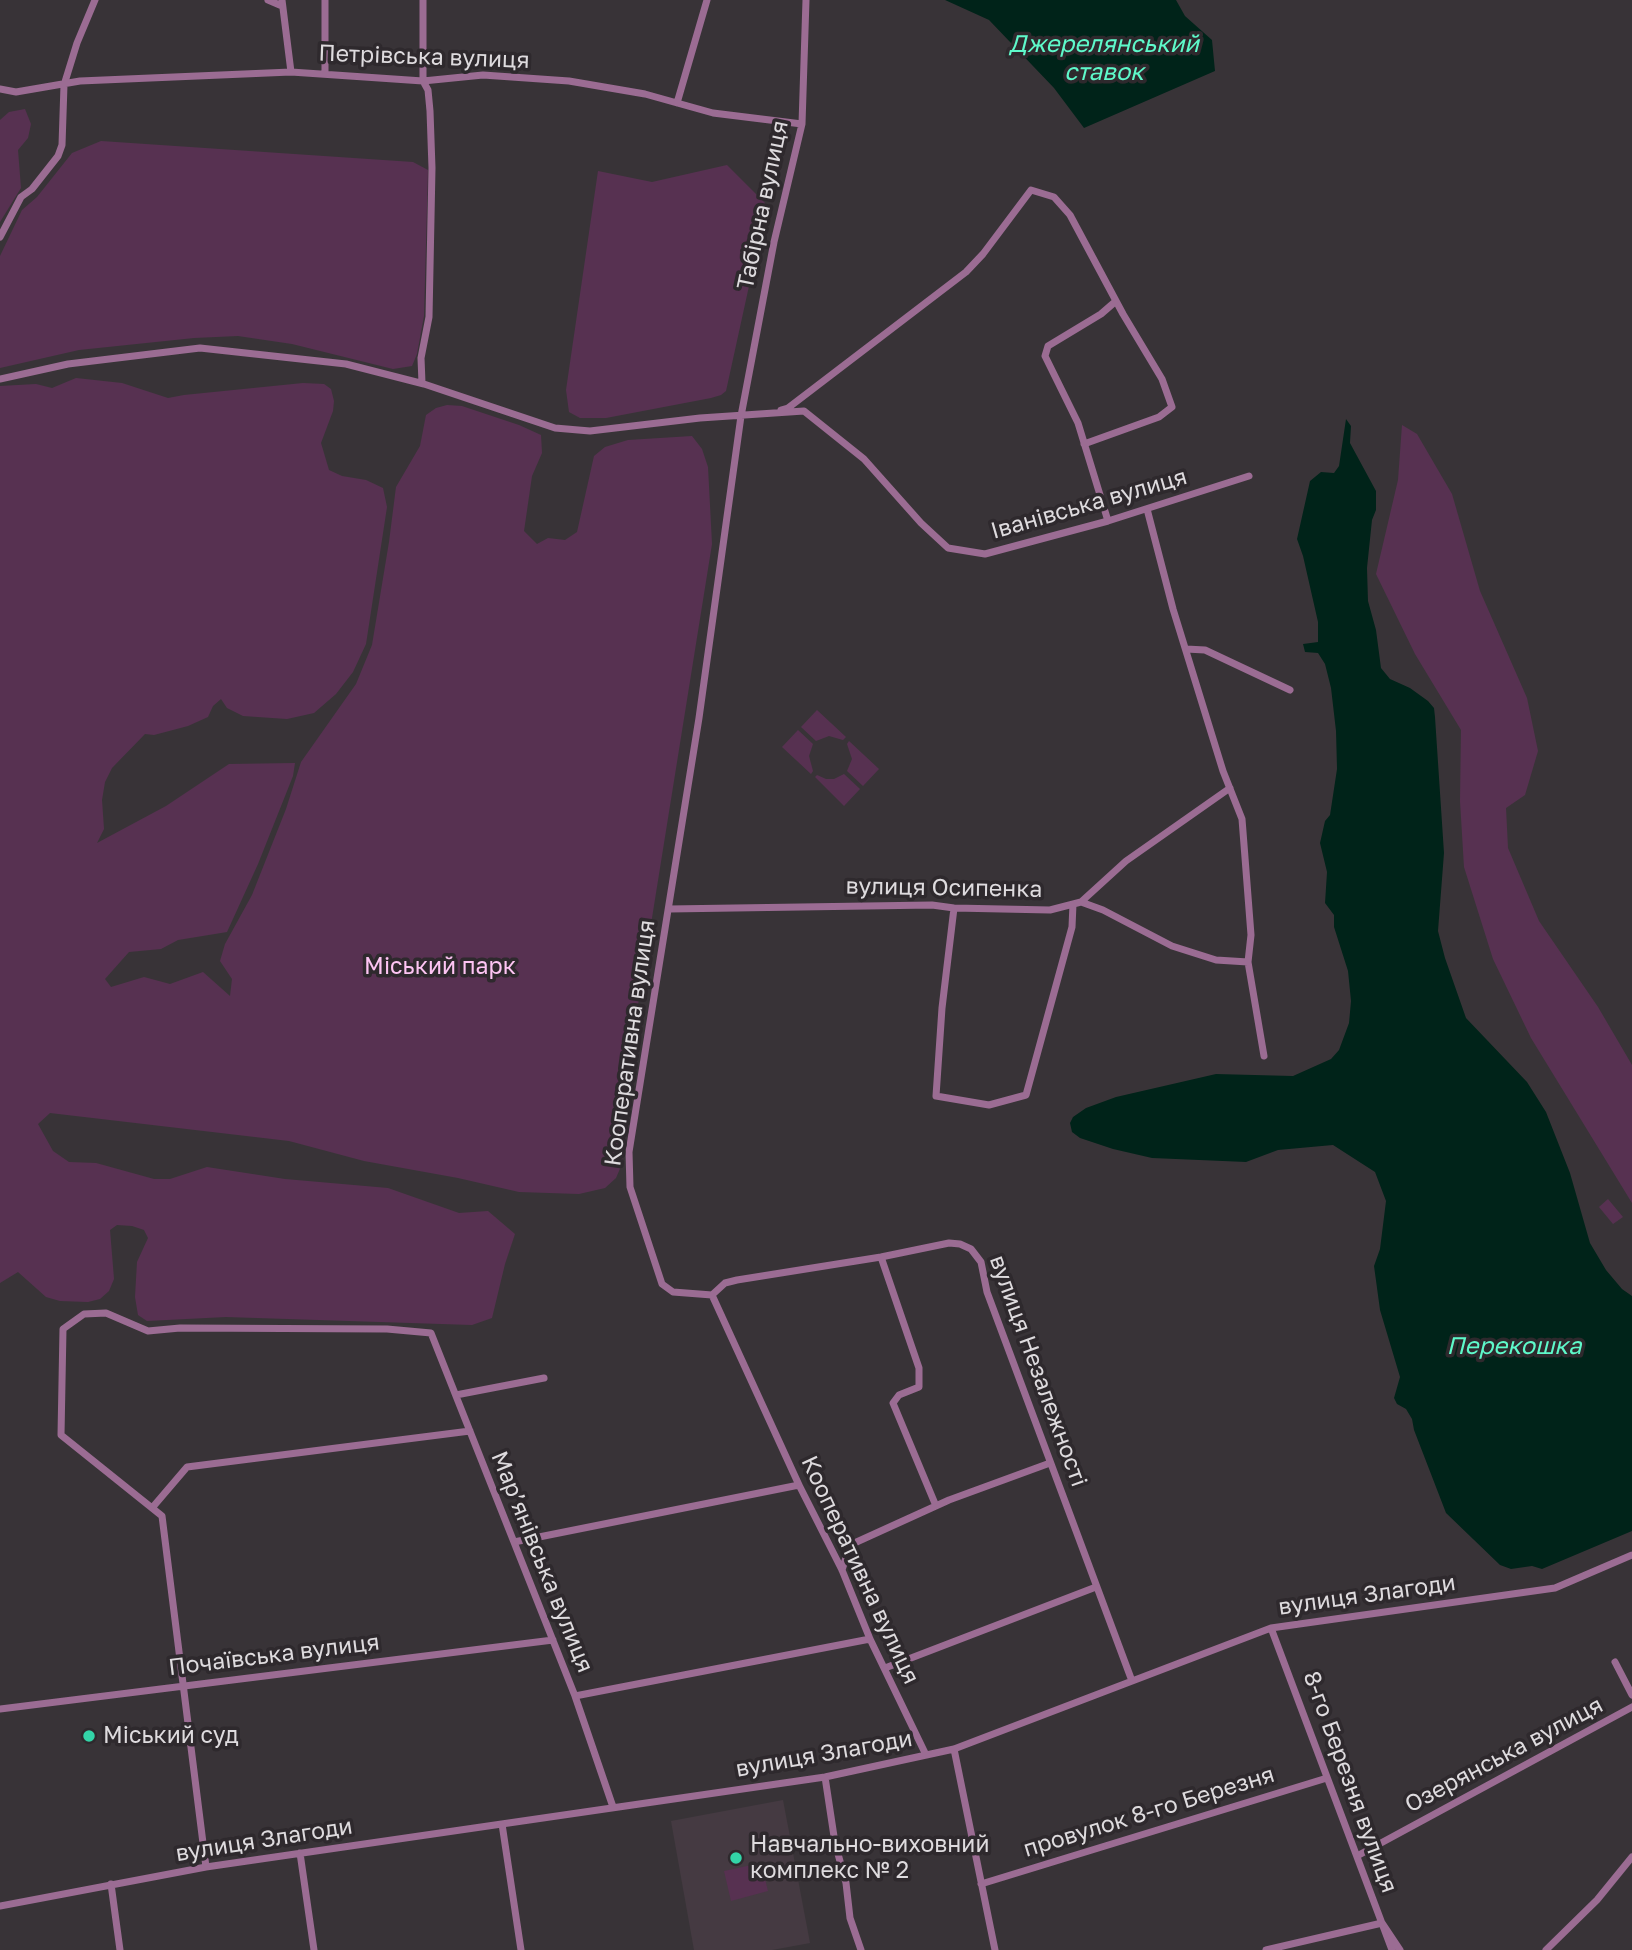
<!DOCTYPE html>
<html>
<head>
<meta charset="utf-8">
<style>
	body { margin:0 }
	canvas { display:block; background:#383337 }
</style>
</head>
<body>
<canvas width="1632" height="1950"></canvas>
<script>
const c = document.querySelector('canvas').getContext('2d');
c.lineJoin = 'round';
function paint(path, color) { c.fillStyle = color; c.fill(path, 'evenodd'); }
const toPath = rows => new Path2D(rows.map(r => 'M' + r).join(''));
function strokePath(path, color, width, dash) { c.strokeStyle = color; c.lineWidth = width; c.lineCap = dash ? 'butt' : 'round'; c.setLineDash(dash || []); c.stroke(path); }
function label(font, color, halo, rows, align = 'center') {
  c.font = font + ' "Golos Text",sans-serif'; c.lineWidth = 7; c.setLineDash([]); c.textBaseline = 'middle'; c.strokeStyle = halo; c.fillStyle = color; for (const [text, x, y, turn = 0] of rows) {
    c.save(); c.translate(x, y); c.rotate((+turn || 0) * Math.PI / 180); c.textAlign = isNaN(turn) ? turn : align; if (halo) c.strokeText(text, 0, 0); c.fillText(text, 0, 0); c.restore();
  }
}
paint(toPath([
	[783,1800,810,1943,772,1950,694,1950,671,1821]
]), '#453a42');
paint(toPath([
	[25,109,31,124,28,138,18,150,21,188,0,222,0,120,9,112],
	[101,141,413,162,428,170,424,316,417,354,412,366,393,369,292,344,238,336,194,338,79,350,0,368,0,256,22,210,37,197,72,153],
	[727,165,765,203,765,213,726,391,721,395,711,398,606,418,580,418,569,412,566,390,598,171,652,182],
	[76,378,122,383,168,398,184,395,303,383,324,384,331,389,334,401,333,411,321,443,329,470,342,476,366,480,383,488,387,507,366,644,353,672,336,694,314,713,287,719,243,716,227,708,221,699,213,706,208,717,188,726,154,735,145,734,112,768,105,782,102,800,104,829,97,843,166,806,229,764,295,763,293,776,258,864,227,932,178,940,161,949,129,952,105,979,111,987,144,977,170,984,203,972,230,996,232,979,220,961,225,944,252,895,286,809,301,762,356,684,372,645,389,542,396,487,420,446,426,415,436,408,447,405,462,406,519,425,541,435,542,453,532,476,524,531,537,544,548,538,565,540,577,532,594,456,605,447,628,440,692,436,702,449,708,467,712,544,638,1005,624,1125,622,1164,616,1178,605,1188,579,1194,519,1192,458,1178,364,1161,289,1141,50,1113,38,1124,53,1151,69,1162,96,1163,154,1179,170,1179,207,1167,285,1179,388,1188,459,1213,488,1211,515,1234,505,1264,492,1318,472,1325,226,1317,147,1321,138,1315,135,1297,137,1262,148,1238,144,1230,132,1226,117,1225,110,1230,114,1279,109,1291,100,1299,88,1302,60,1301,46,1297,18,1272,0,1283,0,386,36,384,52,388],
	[1402,425,1417,434,1452,494,1480,591,1527,698,1538,751,1525,795,1506,808,1508,848,1539,921,1598,1007,1632,1065,1632,1203,1531,1038,1493,959,1464,867,1460,801,1461,730,1415,654,1376,574,1398,480],
	[817,710,846,737,843,740,829,736,816,741,801,727],
	[798,730,813,744,809,756,813,771,811,774,782,747],
	[849,741,879,769,863,786,847,771,852,759,847,744],
	[844,774,860,789,844,806,815,777,817,775,826,779,834,779],
	[1608,1199,1623,1217,1613,1224,1599,1207],
	[761,1863,768,1891,731,1901,724,1871]
]), '#573151');
paint(toPath([
	[945,0,1176,0,1185,16,1212,40,1215,71,1084,128,1054,88,989,20],
	[1346,419,1351,426,1350,443,1376,491,1376,510,1372,520,1367,568,1368,601,1376,630,1381,668,1390,679,1410,688,1428,701,1434,708,1435,717,1444,853,1438,931,1445,958,1466,1018,1527,1082,1546,1112,1570,1173,1590,1243,1606,1270,1622,1289,1632,1296,1632,1531,1542,1569,1532,1566,1511,1569,1500,1565,1446,1513,1414,1430,1412,1419,1406,1409,1397,1404,1394,1398,1400,1377,1380,1310,1374,1266,1380,1249,1386,1201,1375,1172,1333,1145,1278,1150,1246,1162,1152,1158,1113,1149,1080,1138,1072,1132,1070,1123,1073,1117,1086,1108,1116,1097,1216,1074,1293,1076,1331,1059,1339,1050,1349,1023,1351,1001,1348,971,1334,927,1334,915,1325,903,1327,872,1320,843,1325,821,1330,815,1337,769,1336,731,1331,688,1325,664,1318,653,1305,652,1303,644,1318,642,1318,622,1303,556,1297,539,1310,481,1321,472,1334,473,1339,466]
]), '#002319');
strokePath(toPath([
	[268,0,282,6],
	[282,0,291,72],
	[325,74,325,0],
	[0,89,16,92,80,81,291,72,423,81,483,75,569,81,645,94,713,113,802,124],
	[677,103,707,0],
	[0,237,21,197,32,189,58,156,62,145,64,85,77,43,95,0],
	[0,379,68,364,200,348,346,364,424,384,555,428,590,431,700,418,804,411,864,459,921,523,948,548,985,554,1108,521,1249,476],
	[422,383,421,358,429,317,432,168,430,111,428,90,423,81,423,0],
	[781,410,788,408,966,272,983,254,1031,190,1054,197,1070,215,1123,314,1162,379,1172,407,1159,417,1084,444],
	[1147,509,1173,609,1223,771,1242,819,1251,935,1248,962,1264,1056],
	[1108,521,1078,423,1045,356,1048,346,1101,314,1116,301],
	[1186,649,1205,650,1290,690],
	[1081,902,1126,861,1230,788],
	[954,908,942,1008,936,1096,989,1105,1026,1095,1072,927,1073,904],
	[669,909,932,905,954,908,1050,910,1081,902,1103,910,1172,946,1216,960,1248,962],
	[881,1257,919,1368,919,1387,899,1395,893,1403,936,1506],
	[712,1295,673,1292,662,1284,630,1187,629,1152,699,718,741,416,774,242,802,124,806,0],
	[712,1295,725,1283,737,1280,881,1257,949,1243,960,1244,971,1249,981,1262,987,1292,1132,1681],
	[712,1295,799,1485,842,1570,870,1639,926,1755],
	[456,1395,544,1378],
	[152,1508,187,1467,470,1431],
	[514,1542,799,1485],
	[842,1570,850,1545,949,1500,1050,1463],
	[1271,1628,1392,1950],
	[1615,1662,1632,1695],
	[885,1668,1096,1587],
	[575,1696,870,1639],
	[0,1709,553,1640],
	[954,1749,995,1950],
	[825,1777,835,1843,846,1883,850,1918,861,1950],
	[502,1824,521,1950],
	[300,1853,314,1950],
	[1357,1856,1632,1707],
	[206,1867,162,1516,61,1435,63,1329,84,1314,106,1313,148,1331,180,1328,387,1329,431,1333,575,1696,613,1807],
	[111,1884,120,1950],
	[981,1884,1327,1778],
	[0,1906,206,1867,825,1777,954,1749,1271,1628,1555,1588,1632,1555],
	[1266,1950,1382,1923,1400,1950],
	[1546,1950,1597,1900,1632,1857]
]), '#9b6c93', 7);
for (const [x, y, r, color] of [
	[89,1736,7,"#33d4a8"],
	[736,1858,7,"#33d4a8"]
]) { const dot = new Path2D(); dot.arc(x, y, r, 0, 2 * Math.PI); c.fillStyle = color; c.fill(dot); strokePath(dot, '#2e292d', 2.5); }
label('23px', '#dedbde', '#2e292d', [
	["Петрівська вулиця",424,57,2],
	["Табірна вулиця",763,205,-78],
	["Іванівська вулиця",1089,504,-16],
	["вулиця Осипенка",944,888,1],
	["Кооперативна вулиця",630,1043,-82],
	["вулиця Незалежності",1038,1371,70],
	["Мар’янівська вулиця",542,1562,68],
	["Кооперативна вулиця",860,1570,65],
	["вулиця Злагоди",1367,1595,-8],
	["Почаївська вулиця",274,1655,-7],
	["вулиця Злагоди",824,1754,-10],
	["Озерянська вулиця",1504,1755,-28],
	["8-го Березня вулиця",1350,1782,70],
	["провулок 8-го Березня",1149,1812,-17],
	["вулиця Злагоди",264,1840,-9]
]);
label('23px', '#fdc4f3', '#2e292d', [
	["Міський парк",440,967]
]);
label('23px', '#dedbde', '#2e292d', [
	["Міський суд",103,1736],
	["Навчально-виховний",750,1845],
	["комплекс № 2",750,1871]
], 'left');
label('italic 24px', '#5ef9ca', '#2e292d', [
	["Джерелянський",1104,44],
	["ставок",1104,72],
	["Перекошка",1514,1346]
]);
</script>
</body>
</html>
